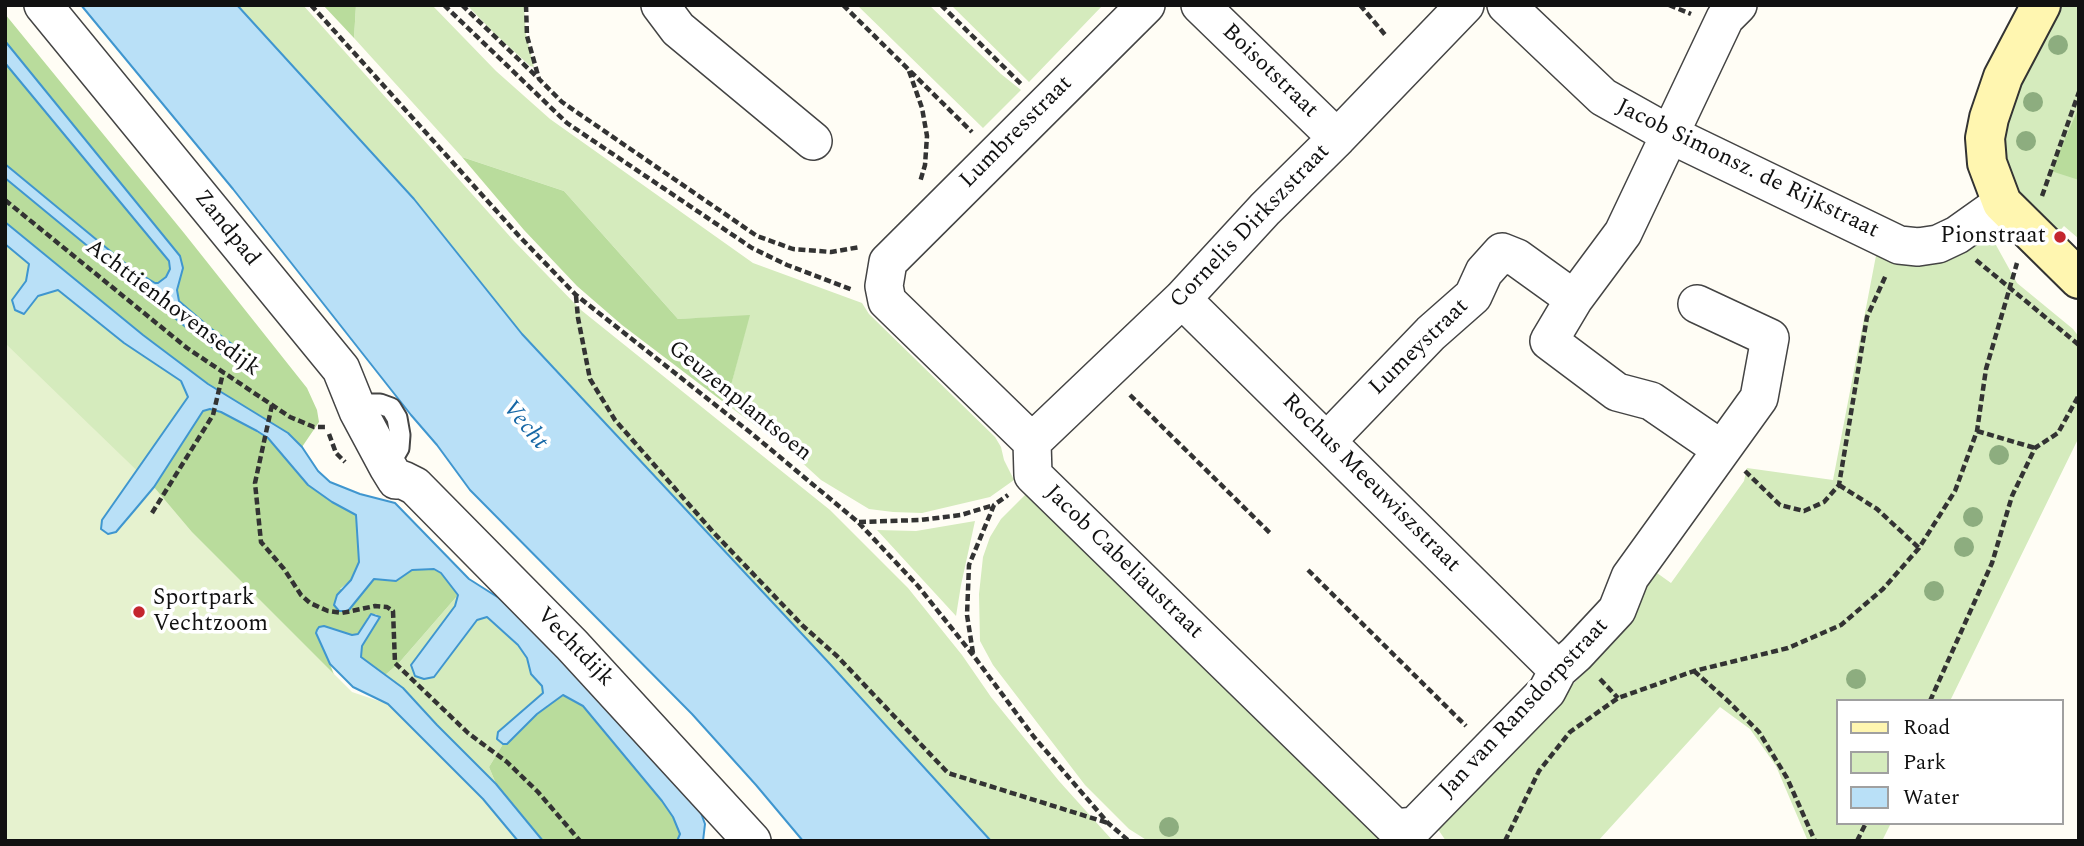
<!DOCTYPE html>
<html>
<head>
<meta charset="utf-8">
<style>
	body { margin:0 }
	#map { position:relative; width:2084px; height:846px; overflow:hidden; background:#fffdf5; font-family:Spectral,serif }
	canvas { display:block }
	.frame { position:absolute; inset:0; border:7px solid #111; pointer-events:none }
	.legend { position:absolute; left:1836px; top:699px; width:228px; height:126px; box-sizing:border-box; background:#fff; border:2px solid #a0a0a0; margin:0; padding:9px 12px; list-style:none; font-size:21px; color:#111 }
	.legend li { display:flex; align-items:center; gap:14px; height:35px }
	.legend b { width:35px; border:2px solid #a0a0a0 }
</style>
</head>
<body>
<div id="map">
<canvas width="2084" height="846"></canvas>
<div class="frame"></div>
<ul class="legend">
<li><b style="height:9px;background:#fff6b0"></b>Road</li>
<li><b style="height:19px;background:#d5ebbd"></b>Park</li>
<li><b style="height:19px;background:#b9e0f7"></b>Water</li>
</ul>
</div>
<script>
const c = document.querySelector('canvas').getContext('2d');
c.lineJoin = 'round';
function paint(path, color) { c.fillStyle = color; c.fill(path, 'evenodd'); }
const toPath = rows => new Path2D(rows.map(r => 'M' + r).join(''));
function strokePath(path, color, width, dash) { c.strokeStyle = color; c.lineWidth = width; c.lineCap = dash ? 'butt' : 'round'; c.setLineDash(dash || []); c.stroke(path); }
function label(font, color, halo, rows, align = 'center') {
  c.font = font + ' Spectral,serif'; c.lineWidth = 7; c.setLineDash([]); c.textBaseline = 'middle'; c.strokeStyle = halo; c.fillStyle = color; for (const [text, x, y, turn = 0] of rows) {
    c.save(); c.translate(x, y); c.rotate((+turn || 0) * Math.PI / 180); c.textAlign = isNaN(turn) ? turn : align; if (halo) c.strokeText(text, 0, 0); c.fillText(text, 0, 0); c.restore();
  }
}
paint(toPath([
	[237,5,303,5,514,241,581,310,830,510,908,588,962,655,991,697,1059,781,1113,841,991,841,522,334,414,199],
	[356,5,432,5,496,71,550,119,753,263,862,303,869,314,995,437,1001,447,1004,460,1014,480,990,497,922,513,893,512,869,509,821,480,786,448,726,404,749,316,678,319,564,191,462,157,354,38],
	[467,5,524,5,526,34,534,67,530,66,493,32],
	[857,5,929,5,1001,74,1021,90,983,128],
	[951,5,1103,5,1029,82],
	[2043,5,2079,5,2079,239,2064,226,2053,238,2015,200,1996,122],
	[1986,227,2017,283,2073,329,2079,337,2079,437,1950,701,1837,701,1837,823,1891,823,1882,841,1806,841,1807,839,1776,766,1750,729,1720,707,1598,841,1446,841,1435,825,1582,675,1657,573,1671,583,1744,481,1747,468,1833,480,1879,240],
	[5,244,29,264,26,281,12,300,24,314,38,296,58,290,124,343,181,381,188,398,103,520,5,344],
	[1031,489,1384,834,1378,841,1148,841,1129,829,1085,785,993,665,980,641,979,594,983,557,990,537,1001,519],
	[975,521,961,585,956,616,877,530,916,531],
	[458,595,455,606,411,665,477,620,487,617,518,645,527,658,531,674,542,686,543,693,498,732,497,739,503,744,489,767,496,784,437,725,403,688,384,676,398,664]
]), '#d5ebbd');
paint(toPath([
	[323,5,356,5,354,38],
	[5,14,184,233,307,388,317,410,319,422,302,447,288,433,208,384,143,335,5,222],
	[2079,107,2079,180,2051,171],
	[462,157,564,191,678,319,750,315,726,404,622,325,577,286,524,230],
	[210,409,221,412,268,438,309,485,332,502,356,514,359,562,351,580,340,589,366,587,374,579,396,580,412,570,434,569,441,573,458,595,398,664,384,676,361,657,362,646,380,618,376,614,371,614,368,617,359,634,352,635,324,626,316,633,330,664,349,715,155,504,154,487,203,411],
	[562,695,583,706,662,801,673,817,680,834,677,841,543,841,496,784,489,767,503,744,513,739,537,714]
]), '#b9dc9c');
paint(toPath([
	[5,343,154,487,192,532,352,692,388,704,483,799,518,841,5,841]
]), '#e6f2cf');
const water = toPath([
	[81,5,237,5,414,199,522,334,830,664,991,841,803,841,756,785,692,714,470,490,437,445,411,415,233,189,81,5],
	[5,41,180,256,183,268,177,290,179,301,209,327,248,356,245,365,240,368,187,328,5,178,5,164,132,269,155,283,158,283,166,277,170,269,169,261,5,63,5,41],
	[5,222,143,335,208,384,288,433,302,447,318,471,330,482,360,494,395,503,469,579,499,598,539,636,647,750,701,813,705,824,703,841,677,841,680,834,673,817,662,801,583,706,563,695,537,714,507,744,503,744,497,739,498,732,543,693,542,686,531,674,527,658,518,645,487,617,477,620,434,677,424,679,415,676,411,665,455,606,458,595,441,573,434,569,412,570,396,581,374,579,348,611,339,611,334,605,337,595,351,580,359,562,356,515,332,502,308,485,268,438,257,431,221,412,210,409,203,411,154,487,133,512,116,532,108,534,101,529,102,520,188,397,181,381,124,343,58,290,38,296,24,314,15,310,12,300,26,281,29,264,5,244,5,222],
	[371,614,380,617,362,646,361,657,403,688,437,725,496,784,543,841,518,841,483,799,388,704,353,687,330,664,316,633,317,630,319,627,324,626,352,635,358,634,371,614]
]);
paint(water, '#b9e0f7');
strokePath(water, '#3f96cf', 2);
const lane = toPath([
	[358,411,367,404,380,404,391,408,397,418,400,435,399,448,388,467]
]);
const street = toPath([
	[43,5,341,369,358,411,388,467,396,480,403,480,415,486,572,645,752,841],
	[660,5,678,29,813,141],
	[1146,5,888,262,884,286,887,301,1032,442,1033,475,1395,828,1415,826,1547,691,1558,670,1576,654,1617,610,1630,577,1759,398,1770,338,1697,304],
	[1200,5,1337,138],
	[1506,5,1603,97,1669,134,1899,245,1918,247,1938,244,1957,235,2002,203],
	[1182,299,1558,670],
	[1574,299,1623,233,1725,18,1738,5],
	[1327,441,1431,333,1473,296,1484,272,1502,252,1517,258,1574,299,1549,341,1617,392,1651,401,1721,449],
	[1032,442,1182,299,1265,209,1337,138,1465,5]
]);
const secondary = toPath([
	[2041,5,2003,77,1989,118,1985,138,1987,163,2002,203,2079,279]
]);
strokePath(lane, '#444', 23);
strokePath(street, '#444', 40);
strokePath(secondary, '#333', 42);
strokePath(toPath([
	[311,5,519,236,576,295,751,433,858,522,918,586,973,655,1034,737,1108,823,1129,841],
	[444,5,567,123,752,248,787,265,853,290],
	[462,5,537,77],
	[526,5,527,36,539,79,562,102,757,236,793,249,831,252,860,247],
	[843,5,972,132],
	[941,5,1021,84],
	[1360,5,1387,37],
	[1669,5,1691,14],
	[909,71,922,108,927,136,925,165,920,182],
	[2042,196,2079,92],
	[5,200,187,348,290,417,314,427,327,427],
	[1976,260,2079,345],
	[576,296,578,318,590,379,615,420,714,533,803,626,837,656,948,773,1108,823],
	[1130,395,1272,535],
	[272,405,255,483,261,542,284,569,301,595,310,603,328,611,342,613,375,606,387,607,393,611,395,663,468,733,507,762,538,792,580,841],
	[1977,431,2035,448],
	[329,434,336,453,345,462],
	[1745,471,1780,505,1804,511,1824,502,1839,485,1867,317,1886,275],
	[1839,485,1877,509,1919,548],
	[152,513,213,415,223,373],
	[859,522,920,520,961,515,994,505],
	[1308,570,1466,726],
	[973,653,967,615,969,565,994,505,1008,495],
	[1694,671,1728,701,1759,732,1787,778,1815,841],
	[1600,679,1618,698],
	[1930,701,1992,563,2012,496,2035,448,2058,433,2079,395],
	[1505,841,1539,771,1570,732,1618,698,1694,671,1788,648,1841,625,1883,589,1919,548,1955,491,1977,431,1986,369,2017,263],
	[1857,841,1866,823]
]), '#333', 4.5, [7, 3.5]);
strokePath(lane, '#fff', 19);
strokePath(street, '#fff', 37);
strokePath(secondary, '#fff6b0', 38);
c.fillStyle = '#8dad7f';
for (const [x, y] of [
	[2058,45],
	[2033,102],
	[2026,141],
	[1999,455],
	[1973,517],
	[1964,547],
	[1934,591],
	[1856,679],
	[1169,827]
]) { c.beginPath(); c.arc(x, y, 10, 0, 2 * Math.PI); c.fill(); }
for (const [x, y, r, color] of [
	[2060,237,7,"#c4262e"],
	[139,612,7,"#c4262e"]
]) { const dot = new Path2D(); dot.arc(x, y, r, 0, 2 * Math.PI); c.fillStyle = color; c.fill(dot); strokePath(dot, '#fff', 2.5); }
label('23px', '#111', '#fff', [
	["Boisotstraat",1269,72,44],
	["Lumbresstraat",1017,133,-45],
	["Jacob Simonsz. de Rijkstraat",1747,170,26],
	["Cornelis Dirkszstraat",1251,227,-46],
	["Zandpad",226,229,51],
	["Achttienhovensedijk",172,309,37],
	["Lumeystraat",1420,348,-44],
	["Geuzenplantsoen",739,402,39],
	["Rochus Meeuwiszstraat",1370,484,45],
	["Jacob Cabeliaustraat",1123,563,44],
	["Vechtdijk",574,648,46],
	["Jan van Ransdorpstraat",1525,709,-47]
]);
label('23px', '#111', '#fff', [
	["Pionstraat",2046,237],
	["Sportpark",153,599,"left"],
	["Vechtzoom",153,625,"left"]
], 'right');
label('italic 24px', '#1768a6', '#fff', [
	["Vecht",524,426,50]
]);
</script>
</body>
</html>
